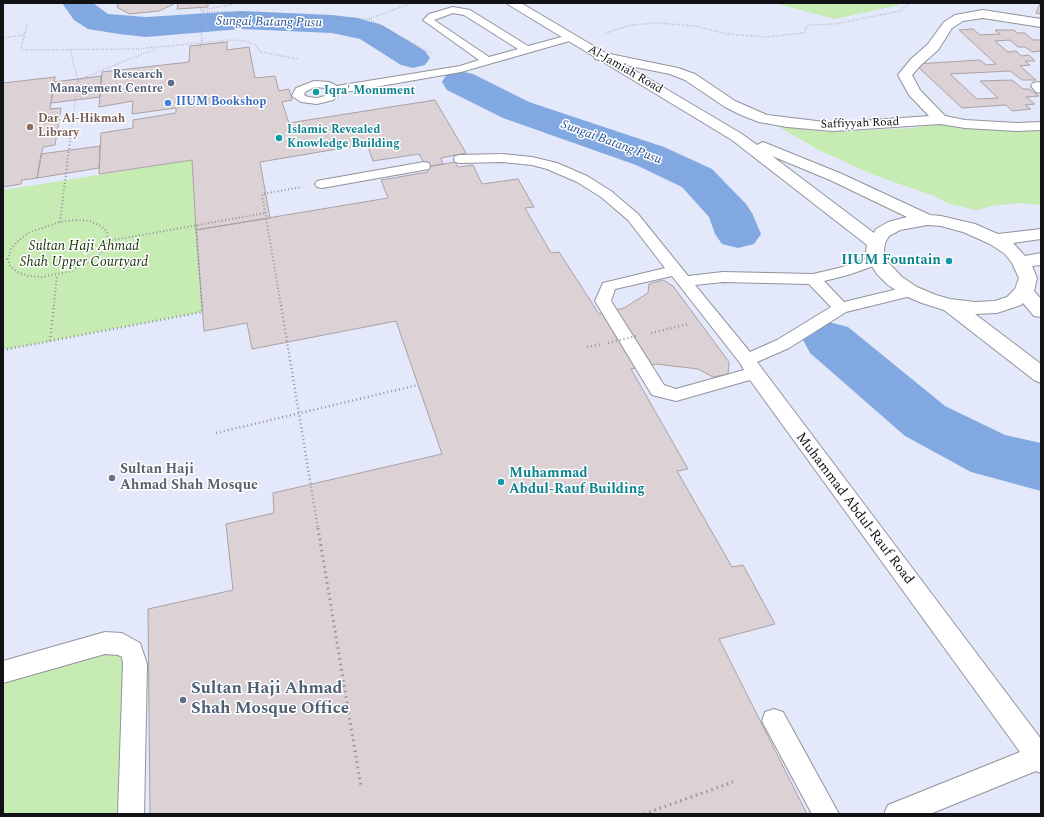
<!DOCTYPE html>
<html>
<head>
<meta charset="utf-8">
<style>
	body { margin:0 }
	#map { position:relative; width:1044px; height:817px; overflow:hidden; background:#eef2fc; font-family:Spectral,serif }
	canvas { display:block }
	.frame { position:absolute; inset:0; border:4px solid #111215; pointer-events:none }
</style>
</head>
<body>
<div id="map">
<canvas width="1044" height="817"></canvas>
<div class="frame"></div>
</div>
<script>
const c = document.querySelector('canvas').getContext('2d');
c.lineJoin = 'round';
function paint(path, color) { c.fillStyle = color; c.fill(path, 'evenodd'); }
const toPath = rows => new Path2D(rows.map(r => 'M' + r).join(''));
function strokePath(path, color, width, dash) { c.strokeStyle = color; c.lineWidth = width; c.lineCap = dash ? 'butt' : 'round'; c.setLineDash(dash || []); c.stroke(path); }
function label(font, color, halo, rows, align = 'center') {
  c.font = font + ' Spectral,serif'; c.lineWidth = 3; c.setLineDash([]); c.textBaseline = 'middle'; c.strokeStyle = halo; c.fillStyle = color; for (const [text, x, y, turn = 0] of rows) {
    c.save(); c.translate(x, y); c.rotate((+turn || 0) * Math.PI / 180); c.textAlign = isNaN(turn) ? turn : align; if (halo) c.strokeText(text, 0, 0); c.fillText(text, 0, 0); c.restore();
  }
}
paint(toPath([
	[3,3,1041,3,1041,814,3,814]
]), '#e3e8fa');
paint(toPath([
	[774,3,902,3,899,5,835,19],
	[941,124,1041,129,1041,205,1019,203,993,206,976,210,949,204,934,196,871,174,819,150,779,127,829,132,912,128],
	[192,160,202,312,3,350,3,190],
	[105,643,132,651,131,814,3,814,3,672]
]), '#c6ecb3');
paint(toPath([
	[62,3,93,3,108,14,146,17,241,11,332,15,358,18,382,25,425,51,430,58,425,65,413,68,401,65,360,39,332,33,241,29,146,37,119,34,88,29,74,20,62,3],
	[460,71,473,74,529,102,664,147,712,169,746,204,752,213,761,234,754,244,738,248,722,244,715,234,709,217,682,187,636,165,503,118,447,90,442,82,447,74,460,71],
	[829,322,848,327,945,406,1005,435,1041,443,1041,491,971,472,905,436,810,353,803,340,810,327,829,322]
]), '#82a8e2');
const building = toPath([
	[117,3,176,3,159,11,130,14,118,8,117,3],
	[178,3,208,3,208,7,177,9,178,3],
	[1040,3,1041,3,1041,14,1036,13,1040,3],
	[973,29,980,35,1000,34,995,30,1014,30,1017,33,1025,33,1033,40,1041,40,1041,51,1032,52,1025,47,1018,47,1010,40,995,41,1008,52,1016,51,1021,56,1029,55,1035,61,1025,61,1030,65,1020,66,1036,80,1022,80,1010,71,950,74,977,99,998,98,980,81,1012,80,1023,89,1029,89,1039,96,1026,97,1035,104,1025,105,1031,109,1012,111,1006,105,962,108,915,64,980,60,986,65,996,64,959,30,973,29],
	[227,42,227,50,249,47,255,78,275,76,279,91,289,89,292,100,282,102,289,123,435,100,466,153,441,158,443,164,426,167,419,154,373,161,367,144,260,162,270,218,196,230,192,160,99,174,101,133,133,128,133,120,176,113,176,108,132,114,133,101,99,107,102,72,189,62,190,46,227,42],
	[101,76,100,97,51,103,54,82,101,76],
	[55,77,50,109,61,108,55,145,43,147,37,178,22,180,21,184,3,187,3,83,55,77],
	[100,146,99,168,37,178,41,154,100,146],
	[455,162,458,167,473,165,482,184,518,179,534,207,525,208,551,253,559,252,599,314,624,308,648,293,649,284,663,280,673,286,729,362,728,374,713,377,698,369,656,364,631,369,688,469,677,471,732,567,743,565,775,624,719,639,807,814,150,814,148,609,233,590,226,524,274,513,273,493,442,454,396,321,252,349,247,323,204,331,196,230,388,198,381,180,428,172,426,167,455,162]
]);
paint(building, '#dcd1d5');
strokePath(building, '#aca1a5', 1);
const lane = toPath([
	[453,7,470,10,528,46,569,35,574,38,573,40,461,72,340,93,333,100,317,104,301,102,292,96,296,88,314,81,329,82,337,86,460,66,479,60,423,20,429,14,453,7],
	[453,13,464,15,518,49,489,57,434,20,453,13],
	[315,87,326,88,329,91,325,96,317,98,308,97,304,95,305,92,315,87],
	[502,154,532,157,557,163,587,176,611,191,638,214,688,276,723,272,813,274,839,268,877,255,882,257,884,260,882,263,848,275,824,281,844,302,910,286,915,287,918,291,915,295,846,312,789,348,757,362,1041,739,1041,773,1036,771,930,814,884,814,888,805,1020,752,750,380,676,401,652,395,595,301,603,283,665,268,628,220,601,197,577,182,547,169,532,165,502,162,460,163,455,162,454,159,455,156,460,155,502,154],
	[672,276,740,363,744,370,676,389,664,385,611,301,615,289,672,276],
	[723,282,809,284,831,307,777,340,750,352,695,285,723,282],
	[424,162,429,163,430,166,429,169,322,188,317,187,315,184,317,181,322,180,424,162],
	[105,632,122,633,140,643,147,664,144,814,118,814,123,664,122,657,118,655,105,654,3,683,3,661,105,632],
	[774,709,783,712,839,814,812,814,762,721,765,712,774,709]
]);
const street = toPath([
	[983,10,1041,19,1041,27,983,18,963,21,952,28,938,50,921,65,912,75,920,90,945,116,965,120,1017,123,1041,122,1041,130,1017,131,965,128,940,124,833,131,787,127,759,122,741,115,725,107,685,80,670,74,595,59,594,56,595,53,600,52,678,68,695,74,735,101,767,115,833,123,929,116,909,95,898,75,911,59,928,44,944,22,955,15,983,10],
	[1038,82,1041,83,1041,93,1036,92,1031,86,1033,83,1038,82]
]);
const secondary = toPath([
	[507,3,521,3,742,134,757,145,763,142,768,144,842,174,930,215,941,216,975,224,998,234,1041,229,1041,239,1013,243,1025,256,1041,253,1041,265,1032,266,1037,278,1034,291,1041,299,1041,317,1034,316,1023,303,1021,305,997,313,975,314,1041,364,1041,383,1034,380,944,310,922,303,903,295,888,285,877,274,868,260,866,251,867,245,732,140,509,5,507,3],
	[772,156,830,180,907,217,888,222,876,229,874,233,772,156],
	[927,225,941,226,963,232,990,244,1005,254,1012,263,1019,278,1015,289,1007,297,995,301,975,302,950,299,936,295,917,287,902,277,886,260,884,251,885,243,889,236,900,230,927,225]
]);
strokePath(lane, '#91949d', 2);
strokePath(street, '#91949d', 2);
strokePath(secondary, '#91949d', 2);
strokePath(toPath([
	[202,10,240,3],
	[202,12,224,12,280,18,368,19,412,3],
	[369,19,431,53],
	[27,25,21,49,24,50,136,49,231,40,246,41,255,45,261,52,298,59],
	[606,33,631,25,658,23,695,26,727,34,767,37,803,33,808,25,835,24,900,11,910,3],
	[3,38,24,35],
	[200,48,202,42,200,18,201,7],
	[70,50,78,80,71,134],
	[78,80,155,49]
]), '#93959c', 1.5, [0.5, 2]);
strokePath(toPath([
	[76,220,90,221,101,226,107,232,108,241,105,249,97,257,72,271,42,277,28,276,17,272,10,266,8,259,11,249,19,240,30,232,60,222,76,220],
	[60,222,71,133],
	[196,225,202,306],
	[108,241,265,213],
	[3,259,8,259],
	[54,306,57,275],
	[281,306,262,194,302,187]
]), '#93959c', 2, [1, 2.5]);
strokePath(toPath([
	[281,305,318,529],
	[651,333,689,324],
	[50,341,54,305],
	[587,347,602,344],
	[3,350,202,312,202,305],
	[216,433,418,385]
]), '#93959c', 2.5, [1, 3]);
strokePath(toPath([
	[318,528,361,787],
	[644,814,733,782]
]), '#93959c', 3, [1.5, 4]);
paint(lane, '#fff');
paint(street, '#fff');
paint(secondary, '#fff');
strokePath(toPath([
	[608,343,636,336]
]), '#93959c', 2.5, [1, 3]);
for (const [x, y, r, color] of [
	[171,83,4,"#5c6f8a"],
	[316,92,4,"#0f9aa8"],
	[168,103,4,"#3f7fe0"],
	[30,127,4,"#8d6e63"],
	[279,138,4,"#0f9aa8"],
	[949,261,4,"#0f9aa8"],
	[112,478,4,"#6b7280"],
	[501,482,4,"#0f9aa8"],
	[183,700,4,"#5c6f8a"]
]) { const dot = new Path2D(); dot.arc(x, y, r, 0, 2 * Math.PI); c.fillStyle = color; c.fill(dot); strokePath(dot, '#fff', 1.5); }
label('12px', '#111215', '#fff', [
	["Al-Jamiah Road",625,70,30],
	["Saffiyyah Road",860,124,-2]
]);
label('bold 12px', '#4e5e75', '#fff', [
	["Research",163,76],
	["Management Centre",163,90]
], 'right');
label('bold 12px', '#0d838f', '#fff', [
	["Iqra' Monument",324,92],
	["Islamic Revealed",287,131],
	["Knowledge Building",287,145]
], 'left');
label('bold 12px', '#366cbe', '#fff', [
	["IIUM Bookshop",176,103]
], 'left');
label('bold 12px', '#785e54', '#fff', [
	["Dar Al-Hikmah",38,120],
	["Library",38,134]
], 'left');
label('italic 13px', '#215096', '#fff', [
	["Sungai Batang Pusu",269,23,1],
	["Sungai Batang Pusu",611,143,20]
]);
label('italic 14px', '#183105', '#fff', [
	["Sultan Haji Ahmad",84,247],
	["Shah Upper Courtyard",84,263]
]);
label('bold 14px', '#0d838f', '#fff', [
	["IIUM Fountain",941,261],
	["Muhammad",509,474,"left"],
	["Abdul-Rauf Building",509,490,"left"]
], 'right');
label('bold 14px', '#5b616d', '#fff', [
	["Sultan Haji",120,470],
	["Ahmad Shah Mosque",120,486]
], 'left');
label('14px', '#111215', '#fff', [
	["Muhammad Abdul-Rauf Road",854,509,53]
]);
label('bold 17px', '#4e5e75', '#fff', [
	["Sultan Haji Ahmad",191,690],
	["Shah Mosque Office",191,710]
], 'left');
</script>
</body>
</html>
